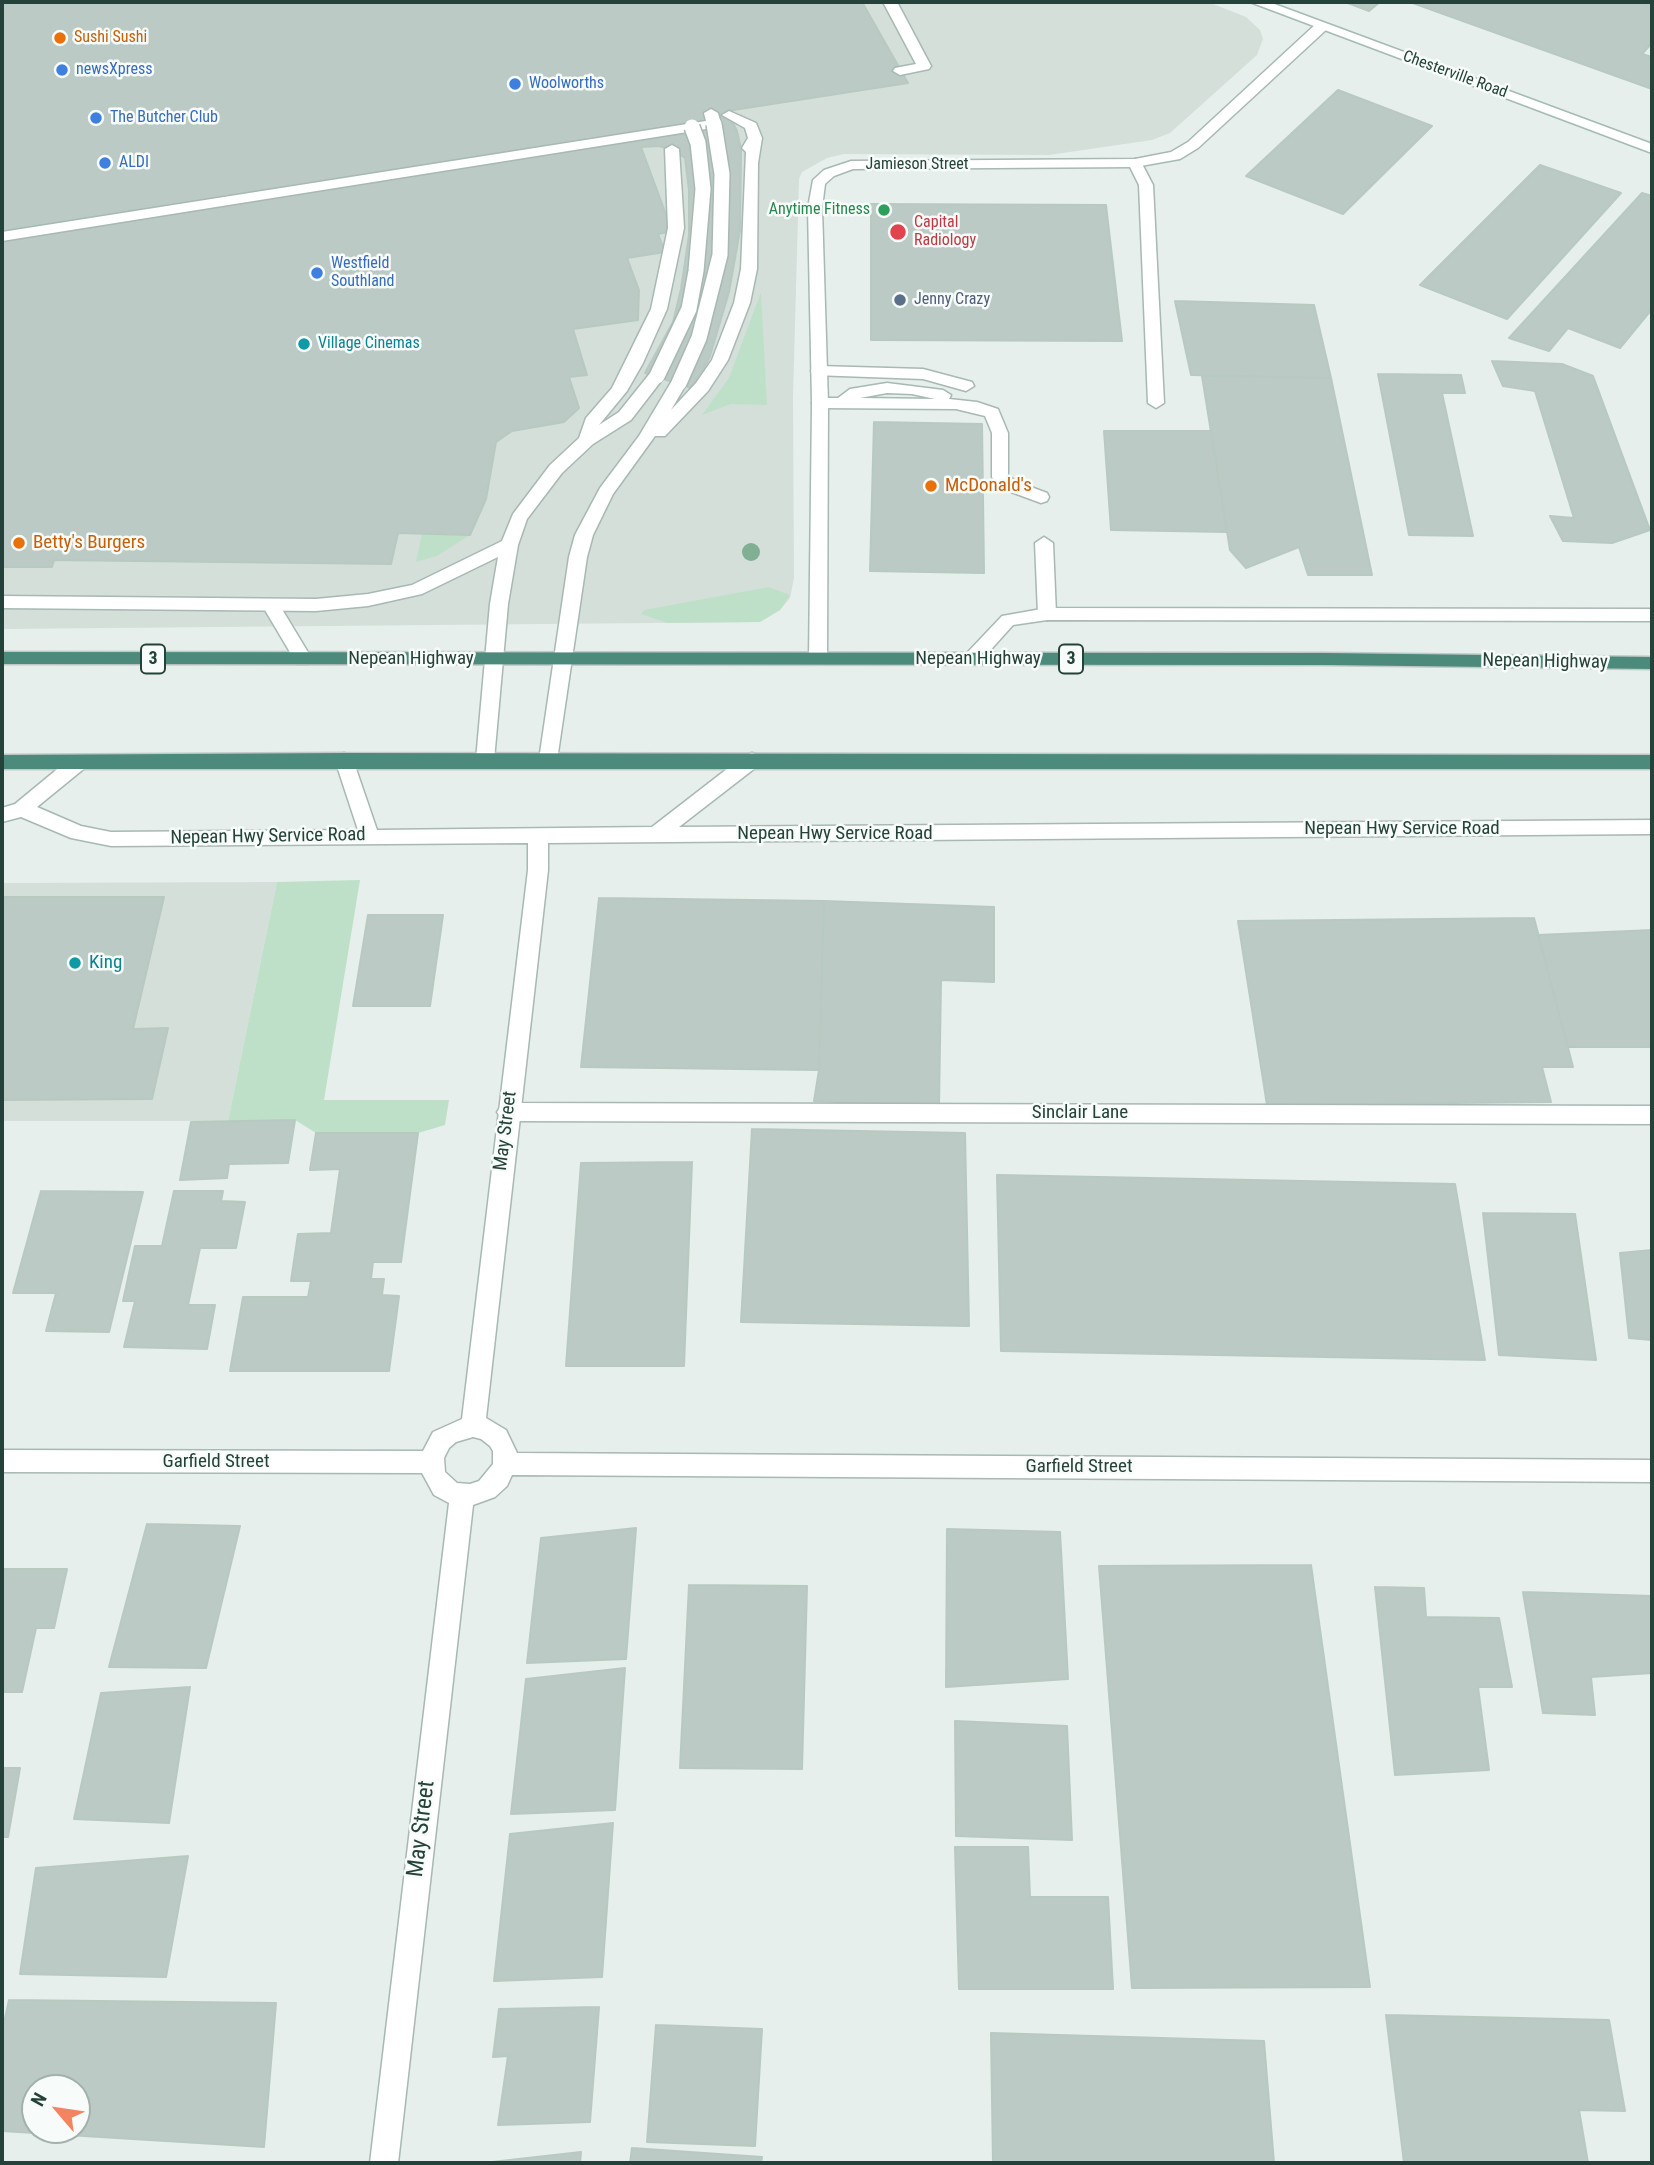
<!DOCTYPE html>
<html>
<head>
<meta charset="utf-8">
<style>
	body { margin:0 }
	#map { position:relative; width:1654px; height:2165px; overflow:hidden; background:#e6efeb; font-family:"Roboto Condensed",sans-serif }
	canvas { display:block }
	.frame { position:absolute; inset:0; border:4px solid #24423a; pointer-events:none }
	.north { position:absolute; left:21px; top:2074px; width:70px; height:70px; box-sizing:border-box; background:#f7fbf9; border:2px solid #a3b1ad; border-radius:50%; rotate:299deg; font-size:19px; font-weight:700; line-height:28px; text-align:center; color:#24423a }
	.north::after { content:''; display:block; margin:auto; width:24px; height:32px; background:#f4845f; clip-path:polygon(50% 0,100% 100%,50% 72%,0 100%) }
</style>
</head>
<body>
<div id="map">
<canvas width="1654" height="2165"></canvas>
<div class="frame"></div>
<div class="north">N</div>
</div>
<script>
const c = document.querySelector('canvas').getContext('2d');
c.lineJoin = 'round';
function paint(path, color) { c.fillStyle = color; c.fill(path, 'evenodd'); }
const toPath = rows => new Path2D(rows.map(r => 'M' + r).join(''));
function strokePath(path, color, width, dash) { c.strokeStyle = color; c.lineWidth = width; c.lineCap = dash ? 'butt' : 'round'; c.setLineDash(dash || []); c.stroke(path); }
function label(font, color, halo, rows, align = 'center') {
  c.font = font + ' "Roboto Condensed",sans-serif'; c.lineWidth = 5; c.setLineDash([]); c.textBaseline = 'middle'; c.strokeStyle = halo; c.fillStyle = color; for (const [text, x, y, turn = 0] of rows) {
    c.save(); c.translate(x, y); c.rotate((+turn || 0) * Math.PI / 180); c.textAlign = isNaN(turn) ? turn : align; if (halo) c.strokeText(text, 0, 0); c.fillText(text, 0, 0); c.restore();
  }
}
paint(toPath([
	[2,2,1208,2,1246,17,1260,30,1263,39,1257,55,1170,133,1152,140,1049,155,844,154,827,158,802,172,799,179,793,397,794,578,790,598,780,610,760,622,2,629],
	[277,882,228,1121,2,1121,2,883]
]), '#d4dfda');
paint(toPath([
	[761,292,767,405,731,404,702,415,729,378],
	[422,533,470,535,437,556,416,562],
	[769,587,790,595,780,610,760,622,667,623,641,614,644,610],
	[360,880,324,1100,449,1100,445,1125,418,1133,316,1133,295,1120,228,1121,277,882]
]), '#bfe0c8');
const building = toPath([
	[2,2,862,2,908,83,727,111,737,131,741,149,740,230,729,292,710,356,694,389,645,373,673,322,681,289,689,235,689,190,685,158,673,150,659,146,641,147,671,228,668,232,658,234,665,252,627,258,639,290,638,320,573,329,587,375,569,377,579,408,564,422,512,431,496,442,486,499,470,535,398,533,391,564,54,560,52,567,3,567,2,570,2,2],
	[1345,2,1380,2,1369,11,1345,2],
	[1410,2,1641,2,1652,6,1652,43,1642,54,1652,57,1652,89,1410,2],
	[1338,90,1432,126,1343,214,1246,176,1338,90],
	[1540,165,1621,193,1507,319,1420,285,1540,165],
	[1642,193,1652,196,1652,309,1620,348,1568,328,1549,351,1509,338,1642,193],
	[871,204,1106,205,1122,341,871,340,871,204],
	[1175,301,1314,305,1331,378,1191,375,1175,301],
	[1492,361,1562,364,1593,376,1650,530,1612,543,1563,541,1550,516,1574,518,1535,391,1503,386,1492,361],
	[1378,374,1461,375,1465,393,1442,393,1473,536,1409,535,1378,374],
	[1202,376,1331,378,1372,575,1308,575,1299,547,1246,568,1230,550,1202,376],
	[874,422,982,424,984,573,870,571,874,422],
	[1104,431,1211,431,1227,532,1111,530,1104,431],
	[2,897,164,897,133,1029,168,1028,152,1099,2,1100,2,897],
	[599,898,824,901,819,1070,581,1067,599,898],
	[824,901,994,907,994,982,941,980,939,1106,814,1101,819,1070,824,901],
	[368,915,443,915,430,1006,353,1006,368,915],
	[1534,918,1573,1067,1542,1067,1551,1102,1267,1105,1238,921,1534,918],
	[1652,930,1652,1047,1568,1047,1538,935,1652,930],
	[295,1120,288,1163,229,1164,227,1178,180,1180,191,1122,295,1120],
	[752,1129,965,1133,969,1326,741,1322,752,1129],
	[316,1133,418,1133,401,1262,373,1262,371,1279,384,1279,382,1295,399,1296,389,1371,230,1371,243,1297,308,1297,311,1281,291,1281,298,1234,331,1233,340,1169,310,1170,316,1133],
	[692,1162,684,1366,566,1366,581,1163,692,1162],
	[997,1175,1455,1184,1485,1360,1001,1351,997,1175],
	[41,1191,143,1192,109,1332,46,1331,56,1293,13,1293,41,1191],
	[174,1191,223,1191,221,1201,245,1202,236,1248,200,1248,188,1305,215,1305,207,1349,124,1347,135,1301,123,1301,135,1246,162,1246,174,1191],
	[1483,1213,1575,1214,1596,1360,1499,1355,1483,1213],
	[1652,1250,1652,1340,1629,1338,1620,1253,1652,1250],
	[147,1524,240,1526,206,1668,109,1667,147,1524],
	[636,1528,626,1659,527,1663,541,1538,636,1528],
	[947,1529,1060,1532,1068,1679,946,1687,947,1529],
	[1311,1565,1370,1987,1132,1988,1099,1566,1311,1565],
	[2,1569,67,1569,54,1628,36,1628,22,1692,2,1692,2,1569],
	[689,1585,807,1586,802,1769,680,1768,689,1585],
	[1375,1587,1424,1588,1426,1617,1499,1618,1512,1687,1478,1687,1489,1770,1395,1775,1375,1587],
	[1523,1592,1652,1596,1652,1673,1591,1677,1595,1715,1543,1713,1523,1592],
	[625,1668,615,1810,511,1814,526,1679,625,1668],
	[190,1687,169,1823,74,1819,101,1693,190,1687],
	[955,1721,1067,1726,1072,1840,956,1836,955,1721],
	[2,1768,20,1768,8,1837,2,1837,2,1768],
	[613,1823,602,1977,494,1981,510,1834,613,1823],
	[955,1847,1028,1847,1030,1897,1108,1897,1113,1989,959,1989,955,1847],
	[188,1856,166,1977,20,1974,36,1868,188,1856],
	[9,2000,276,2003,264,2147,2,2131,2,2032,9,2000],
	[35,2088,77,2088,77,2130,35,2130,35,2088],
	[599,2007,590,2122,498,2125,508,2056,493,2057,499,2009,599,2007],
	[1386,2015,1609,2020,1625,2111,1579,2110,1588,2163,1404,2163,1386,2015],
	[656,2025,762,2029,755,2146,647,2142,656,2025],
	[991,2033,1264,2041,1274,2163,993,2163,991,2033],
	[632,2148,762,2157,761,2163,630,2163,632,2148],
	[581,2152,580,2163,483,2163,581,2152]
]);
paint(building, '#bbcac4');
strokePath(building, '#b8c9c2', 2);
const service = toPath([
	[883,2,897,2,931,66,929,69,900,75,893,71,895,68,916,64,883,2],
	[711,109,718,113,721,124,719,127,2,241,2,232,706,121,704,113,711,109],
	[729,111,756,123,762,138,758,163,757,269,750,303,728,360,708,391,665,436,655,436,613,494,593,535,587,557,557,760,555,765,548,767,541,765,539,760,569,557,575,535,600,488,639,436,673,379,685,379,687,383,671,410,696,383,712,360,734,303,741,269,746,152,742,148,748,138,745,128,722,115,729,111],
	[672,145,679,149,684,228,667,309,643,363,627,391,599,425,619,412,651,372,663,372,665,376,631,420,593,444,562,473,527,519,518,545,508,604,494,760,492,765,478,765,476,760,490,604,498,557,422,594,368,606,316,611,2,608,2,596,316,599,368,594,412,585,502,541,513,514,550,465,579,438,586,418,612,388,651,309,668,228,665,149,672,145],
	[1135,159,1140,160,1153,185,1164,403,1156,408,1148,403,1139,185,1128,163,1135,159],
	[819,366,923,369,972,382,974,386,966,391,923,379,813,375,811,371,813,367,819,366],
	[887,383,943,390,951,395,949,399,977,402,998,409,1008,433,1008,475,1015,481,1047,493,1049,497,1047,501,1041,503,1003,489,994,481,992,477,992,433,985,416,956,409,820,408,812,403,820,398,838,398,850,389,887,383],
	[887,393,912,394,935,399,860,398,887,393],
	[1044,537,1053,543,1056,614,1053,618,1047,620,1041,618,1038,614,1035,543,1044,537],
	[508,1103,1652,1106,1652,1124,508,1121,501,1118,497,1112,501,1106,508,1103]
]);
const minor = toPath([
	[1322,22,1329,26,1327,29,1198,148,1180,159,1135,167,853,169,834,176,825,184,822,208,828,403,827,659,824,664,812,664,809,659,812,403,808,208,813,180,824,170,851,161,1135,159,1171,152,1188,142,1317,23,1322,22],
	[271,599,277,601,309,654,312,659,309,664,297,664,262,605,271,599],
	[1047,608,1652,609,1652,621,1047,620,1013,625,978,664,966,664,963,659,966,654,1002,616,1047,608],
	[344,753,351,755,353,760,377,830,652,827,745,755,752,753,759,755,761,760,759,765,679,827,1652,820,1652,834,548,843,548,870,486,1418,506,1430,517,1453,1652,1460,1652,1482,512,1475,507,1486,495,1497,473,1505,398,2163,370,2163,449,1503,434,1495,422,1473,2,1472,2,1450,423,1451,433,1432,462,1419,528,870,528,843,111,846,71,838,21,817,2,822,2,808,15,804,72,757,79,755,86,757,88,762,86,767,37,807,81,826,111,832,358,830,335,760,337,755,344,753],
	[473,1437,481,1439,490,1446,493,1451,493,1464,479,1481,470,1484,457,1483,445,1472,444,1458,449,1448,456,1442,473,1437]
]);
const secondary = toPath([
	[1250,2,1269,2,1652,144,1652,153,1250,2]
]);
const trunk = toPath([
	[2,652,1325,653,1652,657,1652,669,1325,665,2,664,2,652],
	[344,753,1652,755,1652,769,2,769,2,755,344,753]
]);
strokePath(service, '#a8b8b2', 3);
strokePath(minor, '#a8b8b2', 3);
strokePath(secondary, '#a4bbb3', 3);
strokePath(trunk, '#c2cac8', 3);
paint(service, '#fff');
paint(minor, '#fff');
paint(secondary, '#fff');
paint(trunk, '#4c8a7c');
const serviceBridge = toPath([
	[657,376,689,309,696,271,703,189,698,143,692,127],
	[679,383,699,338,720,255,722,174,714,124]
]);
strokePath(serviceBridge, '#a8b8b2', 18, []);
strokePath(serviceBridge, '#fff', 15);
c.fillStyle = '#80af93';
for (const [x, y] of [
	[751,552]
]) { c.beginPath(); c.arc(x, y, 9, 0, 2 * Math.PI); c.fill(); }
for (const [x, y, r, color] of [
	[60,38,7,"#e8710a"],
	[62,70,7,"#3f7fe0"],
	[515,84,7,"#3f7fe0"],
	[96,118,7,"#3f7fe0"],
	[105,163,7,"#3f7fe0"],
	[884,210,7,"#2e9e5b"],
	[898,232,9,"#e0444e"],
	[317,273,7,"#3f7fe0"],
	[900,300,7,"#5c6f8a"],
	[304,344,7,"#0f9aa8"],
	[931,486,7,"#e8710a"],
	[19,543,7,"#e8710a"],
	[75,963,7,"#0f9aa8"]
]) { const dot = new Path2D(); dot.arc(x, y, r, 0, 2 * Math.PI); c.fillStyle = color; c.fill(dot); strokePath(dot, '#f7fbf9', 2.5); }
label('16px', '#c56008', '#f7fbf9', [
	["Sushi Sushi",74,38]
], 'left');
label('16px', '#366cbe', '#f7fbf9', [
	["newsXpress",76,70],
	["Woolworths",529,84],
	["The Butcher Club",110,118],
	["ALDI",119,163],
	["Westfield",331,264],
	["Southland",331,282]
], 'left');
label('16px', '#24423a', '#f7fbf9', [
	["Chesterville Road",1455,75,20],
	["Jamieson Street",917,165]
]);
label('16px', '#27864d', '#f7fbf9', [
	["Anytime Fitness",870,210]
], 'right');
label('16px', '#be3a42', '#f7fbf9', [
	["Capital",914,223],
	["Radiology",914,241]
], 'left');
label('16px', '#4e5e75', '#f7fbf9', [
	["Jenny Crazy",914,300]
], 'left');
label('16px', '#0d838f', '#f7fbf9', [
	["Village Cinemas",318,344]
], 'left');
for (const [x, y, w] of [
	[153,659,24],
	[1071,659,24]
]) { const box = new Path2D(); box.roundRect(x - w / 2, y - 14.5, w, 29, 5); c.fillStyle = '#f7fbf9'; c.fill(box); strokePath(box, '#24423a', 2); }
label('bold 18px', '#24423a', null, [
	["3",153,659],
	["3",1071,659]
]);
label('19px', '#c56008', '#f7fbf9', [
	["McDonald's",945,486],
	["Betty's Burgers",33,543]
], 'left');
label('19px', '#24423a', '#f7fbf9', [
	["Nepean Highway",411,659],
	["Nepean Highway",978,659],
	["Nepean Highway",1545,662,1],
	["Nepean Hwy Service Road",1402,829],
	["Nepean Hwy Service Road",835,834],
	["Nepean Hwy Service Road",268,837,-1],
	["Sinclair Lane",1080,1113],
	["May Street",506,1131,-83],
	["Garfield Street",216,1462],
	["Garfield Street",1079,1467]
]);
label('19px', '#0d838f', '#f7fbf9', [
	["King",89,963]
], 'left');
label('23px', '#24423a', '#f7fbf9', [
	["May Street",422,1829,-83]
]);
</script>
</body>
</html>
